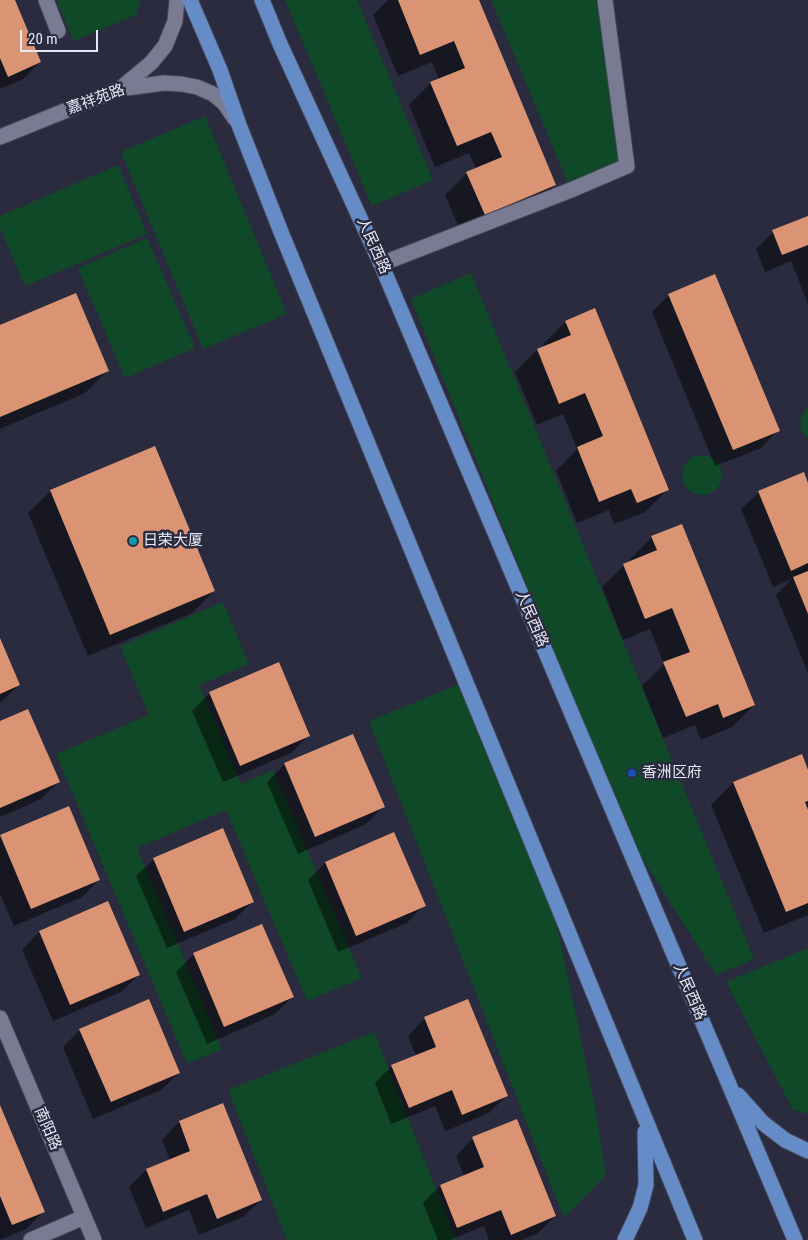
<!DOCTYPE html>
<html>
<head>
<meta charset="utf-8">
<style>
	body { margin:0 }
	#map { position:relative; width:808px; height:1240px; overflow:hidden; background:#2a2b3f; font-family:"Roboto Condensed",sans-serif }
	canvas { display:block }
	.scale { position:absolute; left:20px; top:30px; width:78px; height:22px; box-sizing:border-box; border:2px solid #e7e8f5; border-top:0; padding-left:6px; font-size:15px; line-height:18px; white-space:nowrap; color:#e7e8f5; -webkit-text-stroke:4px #2a2b3f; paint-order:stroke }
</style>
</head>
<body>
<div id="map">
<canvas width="808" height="1240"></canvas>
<div class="scale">20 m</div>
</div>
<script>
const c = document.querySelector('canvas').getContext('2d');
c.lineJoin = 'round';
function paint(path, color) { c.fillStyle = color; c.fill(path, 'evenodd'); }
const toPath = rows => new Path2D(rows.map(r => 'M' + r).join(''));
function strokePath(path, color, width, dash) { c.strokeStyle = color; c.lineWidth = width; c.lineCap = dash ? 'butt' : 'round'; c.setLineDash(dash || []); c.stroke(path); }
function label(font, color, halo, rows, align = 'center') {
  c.font = font + ' "Roboto Condensed","Noto Sans SC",sans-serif'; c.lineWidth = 5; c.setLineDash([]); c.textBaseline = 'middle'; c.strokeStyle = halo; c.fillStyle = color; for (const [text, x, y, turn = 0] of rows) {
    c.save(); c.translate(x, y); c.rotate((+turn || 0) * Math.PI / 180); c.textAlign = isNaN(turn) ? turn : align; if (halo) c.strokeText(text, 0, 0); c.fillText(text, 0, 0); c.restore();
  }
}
paint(toPath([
	[57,0,141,0,136,15,73,41],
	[285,0,357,0,433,180,372,206],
	[491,0,600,0,627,166,571,190],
	[205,116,287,314,203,349,121,152],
	[118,165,147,234,25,286,0,228,0,216],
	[147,238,195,348,125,378,78,268],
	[471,273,754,959,716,975,627,834,411,299],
	[808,407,808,439,801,431,800,424,801,417],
	'682 475a20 20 0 1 1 40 0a20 20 0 1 1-40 0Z',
	[223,602,249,664,199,685,241,784,273,770,362,978,307,1001,226,810,137,848,222,1049,187,1064,56,754,149,715,120,646],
	[467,681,520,800,559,935,595,1106,606,1175,564,1218,369,721],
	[808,948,808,1114,793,1110,726,982],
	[374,1032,456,1240,287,1240,228,1090]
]), '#104928');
paint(toPath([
	[0,0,14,0,40,62,23,79,0,89],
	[388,0,478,0,555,185,533,207,463,237,445,195,467,173,476,169,469,153,435,167,409,105,431,83,439,80,432,62,398,76,373,15],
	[808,217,808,304,791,261,765,272,756,249,773,232],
	[669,295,778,430,761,448,715,466,652,312],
	[566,322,667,490,645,512,614,524,609,510,577,523,556,471,577,449,563,414,537,425,515,372,537,350,545,347,543,344],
	[0,327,107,371,85,393,0,429],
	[808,486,808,673,776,595,792,579,773,587,741,509,759,492],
	[51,491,214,591,192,613,88,656,28,513],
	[652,537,754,705,732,727,701,740,695,725,663,738,642,686,664,664,650,629,623,640,602,587,624,565,631,562,630,559],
	[0,641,19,685,0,703],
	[278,664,309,735,291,753,223,782,192,711,210,693],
	[0,722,58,782,41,799,0,817],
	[801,755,808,773,808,806,806,808,808,813,808,915,764,933,711,805,733,783],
	[285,764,383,807,366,824,298,854,267,782],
	[68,807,99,879,82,897,14,926,0,894,0,837],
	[154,859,252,902,235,919,167,948,136,876],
	[325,863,424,905,407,923,338,952,308,880],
	[108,903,139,975,121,992,53,1021,22,950,39,932],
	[262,925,292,997,275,1014,207,1044,176,972,194,954],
	[425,1018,506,1096,489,1113,445,1131,435,1106,391,1124,375,1083,392,1066,416,1056,408,1036],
	[80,1030,179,1073,161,1090,93,1119,63,1047],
	[222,1105,261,1200,243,1217,199,1235,189,1210,146,1228,129,1187,146,1170,170,1160,162,1140,179,1122],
	[0,1108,43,1212,26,1229,0,1240],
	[473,1138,555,1216,538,1233,521,1240,489,1240,484,1226,450,1240,438,1240,423,1203,440,1186,464,1176,456,1156]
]), '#0007');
paint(toPath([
	[0,0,15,0,41,62,8,77,0,58],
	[398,0,479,0,556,185,485,215,466,172,502,157,491,132,457,146,430,82,465,68,454,41,420,55],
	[808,216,808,245,782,255,772,230],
	[715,274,780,431,733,450,668,294],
	[76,293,109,371,0,417,0,325],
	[595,308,669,490,637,503,631,489,599,502,577,447,603,436,585,393,559,404,537,349,571,335,565,321],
	[155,446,215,591,110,635,50,490],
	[804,472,808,483,808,563,791,571,758,491],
	[682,524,755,705,723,718,718,704,686,717,663,662,690,652,672,608,645,619,623,564,657,550,651,536],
	[808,571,808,614,793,577],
	[0,638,20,685,0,694],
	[279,662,310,736,240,766,209,692],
	[28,709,60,782,0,808,0,721],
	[353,734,385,807,315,837,284,763],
	[802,754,808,770,808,801,805,802,808,810,808,903,786,912,733,782],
	[69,806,100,880,31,909,0,835],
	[223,828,254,902,184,932,153,858],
	[394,832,426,906,356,936,325,862],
	[108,901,140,975,70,1005,39,931],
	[262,924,294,997,224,1027,193,953],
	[149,999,180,1073,111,1102,79,1029],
	[468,999,508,1096,462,1115,452,1090,409,1108,391,1065,436,1047,424,1017],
	[223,1103,262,1200,217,1219,207,1194,163,1212,146,1169,190,1151,179,1121],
	[0,1105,45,1212,12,1225,0,1196],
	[517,1119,556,1216,511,1235,501,1210,457,1228,440,1185,484,1167,472,1137]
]), '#db9473');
const minor = toPath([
	[46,0,58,31],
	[121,88,151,63,165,46,175,21,177,0],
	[0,137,119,89,164,83,181,84,197,87,213,94,224,103,235,119],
	[381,264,571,190,627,166,605,0],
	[0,1018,94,1240],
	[31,1240,84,1217]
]);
const major = toPath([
	[190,0,220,70,239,125,281,232,695,1240],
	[262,0,280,44,381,264,795,1240],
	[738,1095,763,1123,785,1140,808,1151],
	[625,1240,640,1208,646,1185,645,1132]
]);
strokePath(minor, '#464657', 17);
strokePath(major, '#464657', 17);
strokePath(minor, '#797b93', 15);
strokePath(major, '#668cc8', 15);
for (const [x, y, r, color] of [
	[133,541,5,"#0f9aa8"],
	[632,773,5,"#1a4fb4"]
]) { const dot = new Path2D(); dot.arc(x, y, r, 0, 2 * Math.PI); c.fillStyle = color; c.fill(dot); strokePath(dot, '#2a2b3f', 2); }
label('15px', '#e7e8f5', '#2a2b3f', [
	["嘉祥苑路",96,100,-20],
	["人民西路",373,246,66],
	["人民西路",531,619,67],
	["人民西路",689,992,67],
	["南阳路",47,1129,67]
]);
label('15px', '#e7e8f5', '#2a2b3f', [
	["日荣大厦",143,541],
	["香洲区府",642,773]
], 'left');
</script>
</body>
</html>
